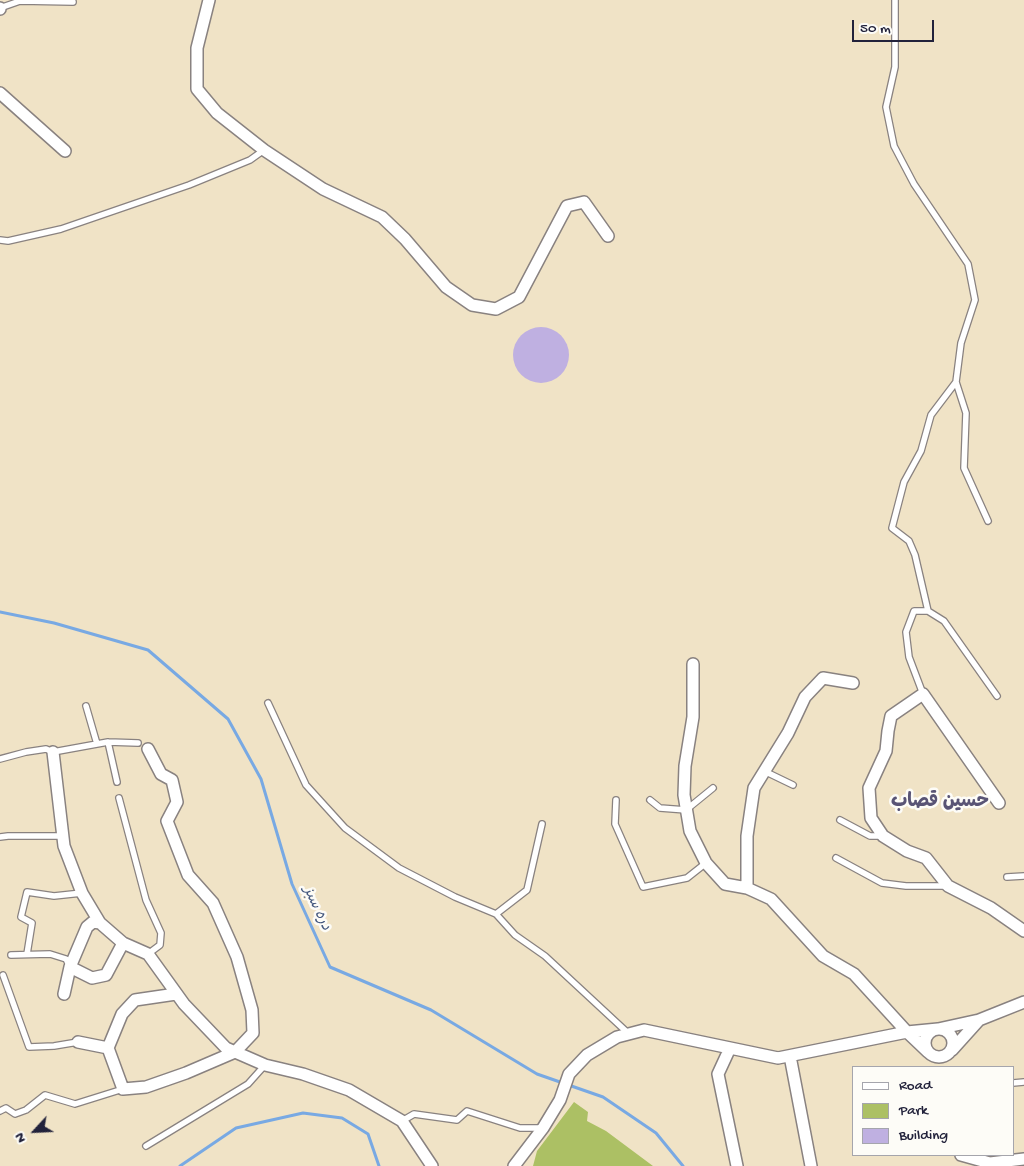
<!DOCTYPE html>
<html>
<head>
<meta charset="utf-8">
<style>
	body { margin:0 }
	#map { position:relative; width:1024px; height:1166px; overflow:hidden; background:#f0e3c6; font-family:"Gochi Hand",sans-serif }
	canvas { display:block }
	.legend { position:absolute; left:852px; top:1066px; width:162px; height:90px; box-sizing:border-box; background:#fdfcf7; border:1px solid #a5a5ac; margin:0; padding:6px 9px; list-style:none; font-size:15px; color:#22223b }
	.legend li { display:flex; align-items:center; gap:10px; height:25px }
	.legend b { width:25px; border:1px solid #a5a5ac }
	.north { position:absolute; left:10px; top:1106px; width:50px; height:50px; -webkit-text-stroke:4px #fdfcf7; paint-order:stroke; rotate:245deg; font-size:14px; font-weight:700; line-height:20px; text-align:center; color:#22223b }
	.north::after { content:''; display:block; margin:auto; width:18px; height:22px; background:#22223b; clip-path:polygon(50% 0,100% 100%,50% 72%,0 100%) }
	.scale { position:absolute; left:852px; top:20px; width:82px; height:22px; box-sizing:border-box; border:2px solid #22223b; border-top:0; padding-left:6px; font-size:15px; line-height:18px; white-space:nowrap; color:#22223b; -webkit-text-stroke:4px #fdfcf7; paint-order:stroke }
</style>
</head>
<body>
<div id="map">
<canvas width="1024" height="1166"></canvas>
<ul class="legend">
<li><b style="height:6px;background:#fff"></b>Road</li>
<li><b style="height:14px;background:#acc064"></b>Park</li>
<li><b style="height:14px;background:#bfb0e1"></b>Building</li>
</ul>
<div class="north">N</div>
<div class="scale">50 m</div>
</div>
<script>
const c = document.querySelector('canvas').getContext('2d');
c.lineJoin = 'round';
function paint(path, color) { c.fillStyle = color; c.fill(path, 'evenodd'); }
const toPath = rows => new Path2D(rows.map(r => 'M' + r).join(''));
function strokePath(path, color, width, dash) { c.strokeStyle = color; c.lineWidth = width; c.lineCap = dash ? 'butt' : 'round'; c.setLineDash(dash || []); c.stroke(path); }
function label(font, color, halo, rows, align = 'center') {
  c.font = font + ' "Gochi Hand","Playpen Sans Arabic",sans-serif'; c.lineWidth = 5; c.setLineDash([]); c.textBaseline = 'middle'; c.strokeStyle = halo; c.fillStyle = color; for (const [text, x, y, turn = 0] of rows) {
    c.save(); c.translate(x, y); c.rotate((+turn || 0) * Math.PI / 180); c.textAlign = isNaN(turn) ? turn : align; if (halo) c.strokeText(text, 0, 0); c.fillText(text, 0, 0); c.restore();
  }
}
paint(toPath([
	[574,1102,588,1112,587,1121,606,1131,653,1166,533,1166,537,1151]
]), '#acc064');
strokePath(toPath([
	[0,612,54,623,148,650,228,719,261,779,292,884,330,967,431,1010,537,1074,603,1097,656,1133,683,1166],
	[180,1166,236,1128,303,1113,342,1118,368,1134,379,1166]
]), '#78a9e3', 3);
paint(toPath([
	'513 355a28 28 0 1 1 56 0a28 28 0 1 1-56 0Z'
]), '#bfb0e1');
const service = toPath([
	[895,0,895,67,886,107,894,146,914,184,968,264,975,300,961,343,956,382,931,415,921,451,904,482,892,528,909,541,915,555,928,611,914,611,906,632,909,657,923,694],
	[0,8,20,1,73,2],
	[0,240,8,241,61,229,189,185,250,160,264,150],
	[956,382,966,413,964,468,988,521],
	[928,611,944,621,997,696],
	[268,703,306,785,345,828,399,868,455,897,496,914,515,935,545,956,629,1034],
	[86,706,97,744],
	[108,742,138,743],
	[0,759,26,752,46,749,53,752,108,742,117,782],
	[764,771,793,785],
	[119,798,146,900,161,933,160,945,148,954],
	[616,800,615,824,643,887,687,878,706,863],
	[650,800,660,808,686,810,713,788],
	[840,820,870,836,883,836],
	[0,837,8,836,63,836],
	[836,858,882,883,906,886,948,886],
	[1007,877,1024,876],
	[496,914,527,890,542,824],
	[27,954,32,923,21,917,27,892,54,896,82,893],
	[11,955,50,954,66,959,69,965],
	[3,975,29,1047,54,1046,78,1042],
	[1013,1083,1024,1082],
	[0,1111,6,1108,15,1114,26,1110,45,1095,75,1104,123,1089],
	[402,1121,414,1114,457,1120,467,1111,520,1128,543,1128],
	[146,1146,248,1084,265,1065]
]);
const minor = toPath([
	[209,0,197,48,197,89,217,113,264,150,323,189,382,217,405,239,446,287,472,305,496,309,519,297,567,206,584,202,608,236],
	[0,8,0,9],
	[0,93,65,151],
	[693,664,693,717,685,766,684,795,690,831,706,863,725,884,747,888],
	[853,683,823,678,805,697,788,733,754,788,747,836,747,888,771,899,823,956,854,974,907,1032,928,1052],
	[53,752,64,846,82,893,100,923,123,943,148,954,184,1004,226,1048,265,1065,303,1074,349,1090,402,1121,432,1166],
	[999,803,923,694,891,716,888,731,886,751,869,788,871,818,883,836,907,851,926,858,948,886,991,908,1024,931],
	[70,967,87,927,93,922,100,923],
	[64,994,70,967,92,978,106,975,123,943],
	'925 1043a14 14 0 1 1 28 0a14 14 0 1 1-28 0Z',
	[78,1042,108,1048,123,1089,146,1087,186,1073,235,1052,253,1033,252,1010,237,957,213,903,188,875,167,821,177,802,172,780,161,774,148,749],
	[108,1048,122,1014,135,1000,176,994],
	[730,1048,718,1074,737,1166],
	[952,1050,979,1020],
	[790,1056,811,1166],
	[961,1155,990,1163,1024,1159],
	[514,1166,543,1128,560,1100,569,1074,587,1055,617,1037,644,1030,778,1058,907,1032,938,1029,979,1020,1024,1002]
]);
strokePath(service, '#898280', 8);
strokePath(minor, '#898280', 14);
strokePath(service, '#fff', 5.5);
strokePath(minor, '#fff', 11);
label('italic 15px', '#44587e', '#fdfcf7', [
	["دره سبز",316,909,65]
]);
label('bold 19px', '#595475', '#fdfcf7', [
	["حسین قصاب",940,803]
]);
</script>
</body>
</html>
